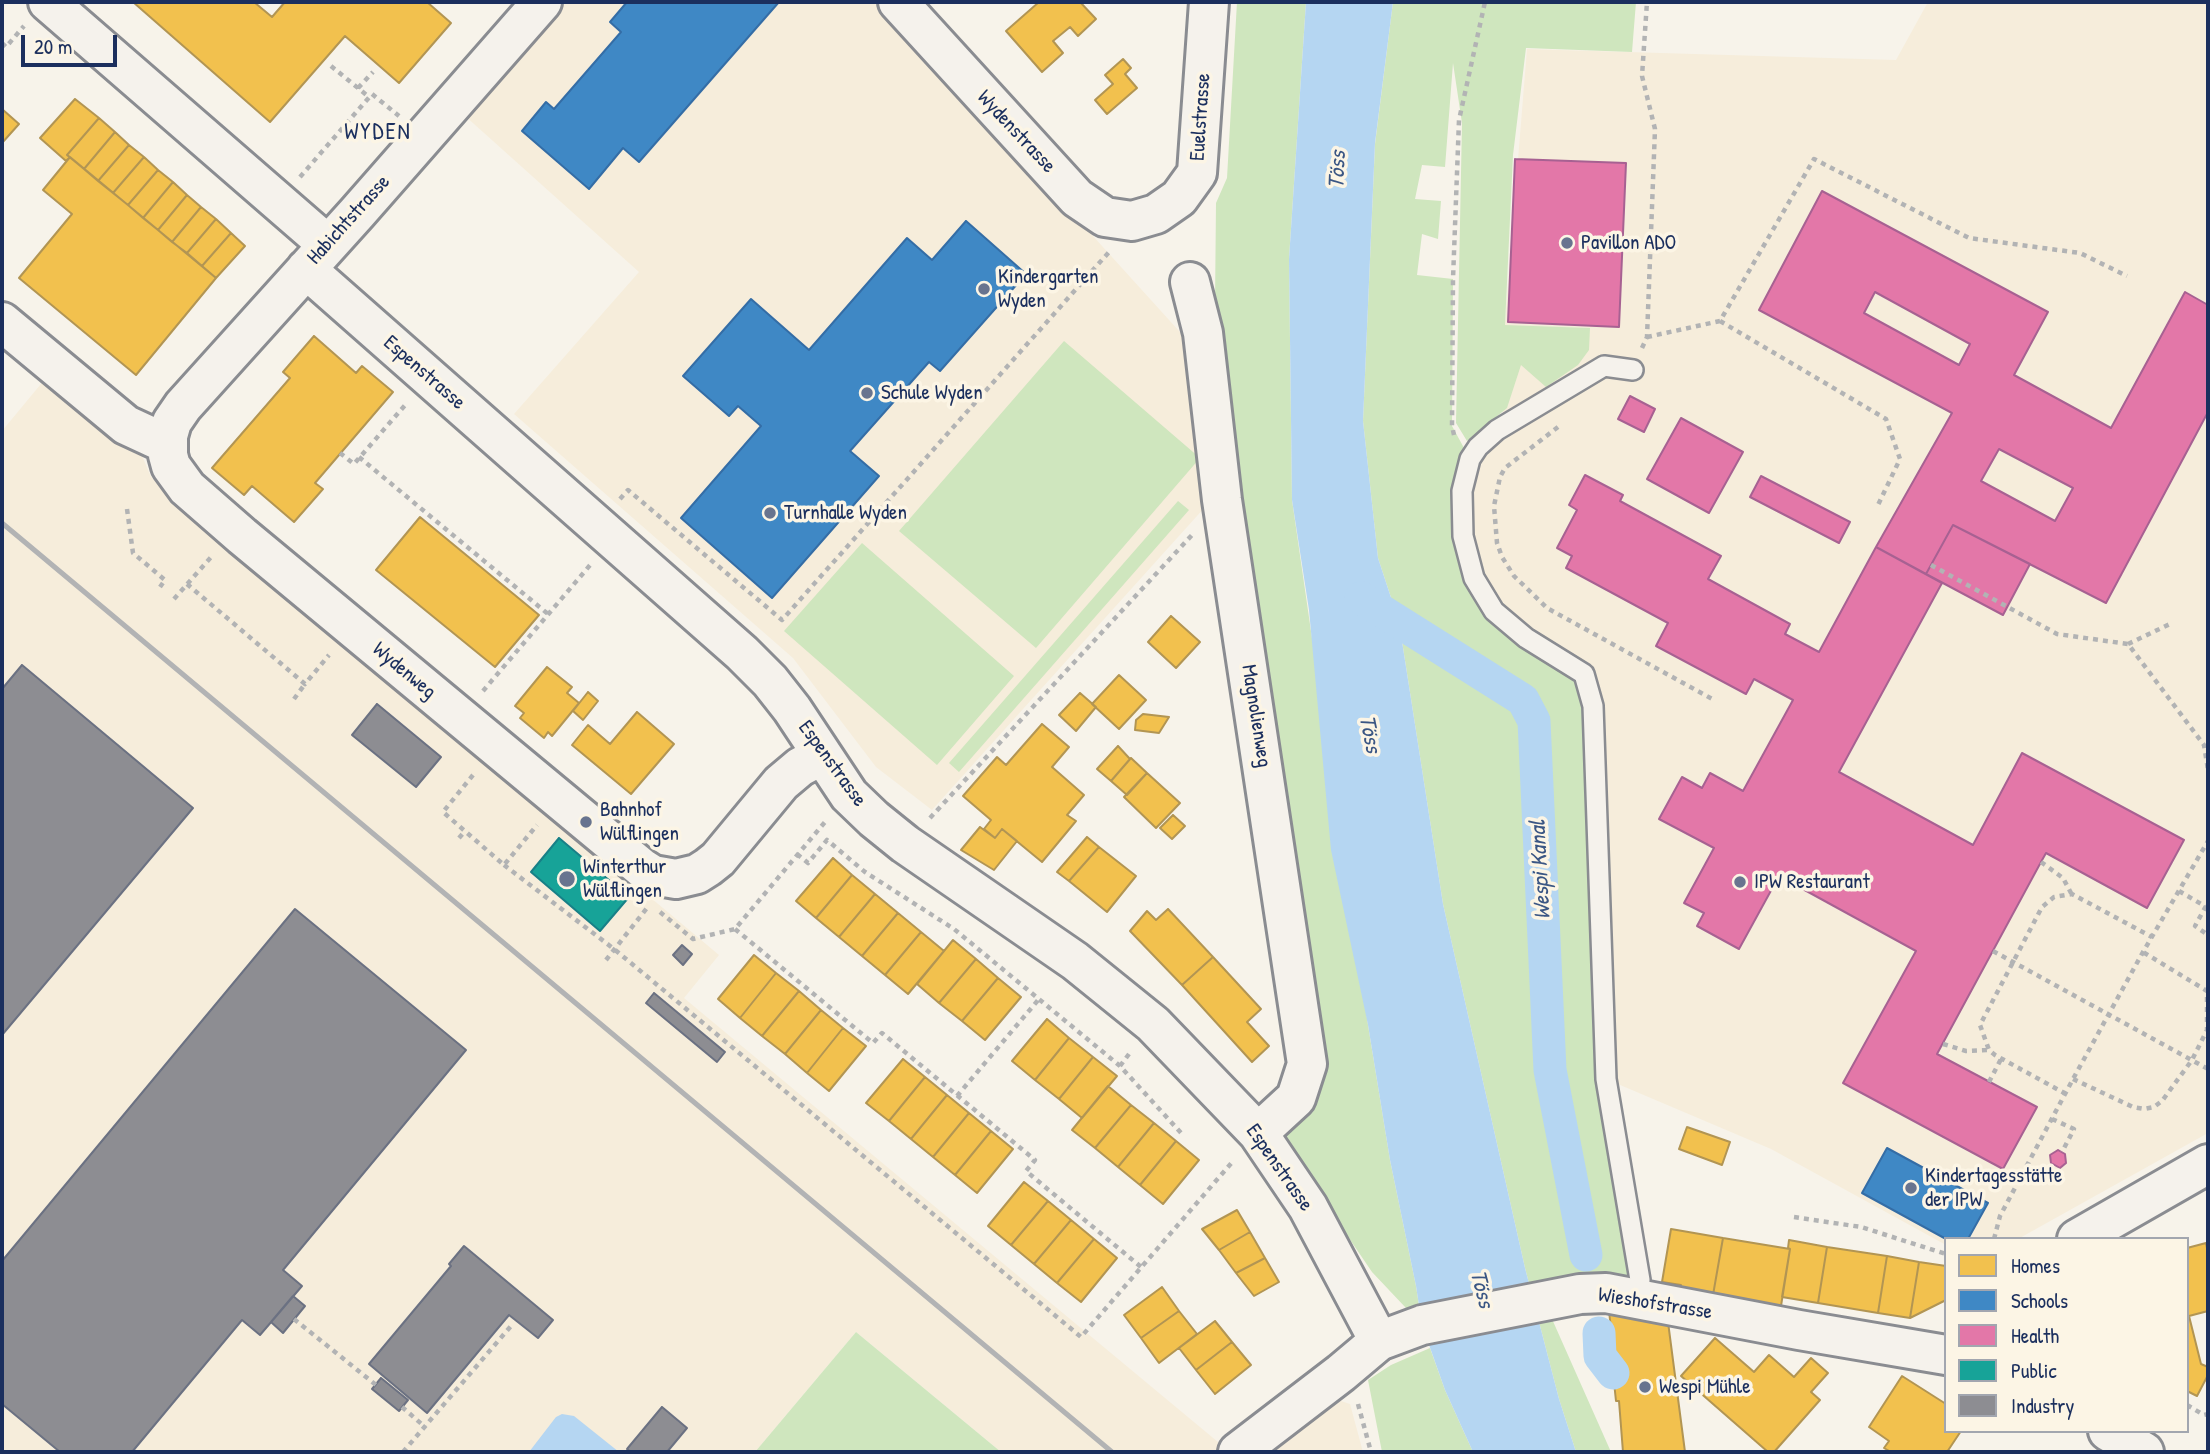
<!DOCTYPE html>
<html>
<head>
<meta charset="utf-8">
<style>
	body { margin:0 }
	#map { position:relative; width:2210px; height:1454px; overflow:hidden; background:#f7f3ea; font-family:"Patrick Hand",sans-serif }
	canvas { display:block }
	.frame { position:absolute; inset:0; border:4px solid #1b2f5e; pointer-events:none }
	.legend { position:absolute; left:1944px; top:1237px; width:245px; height:196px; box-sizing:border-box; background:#fcf5e5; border:2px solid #a2a6af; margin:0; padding:9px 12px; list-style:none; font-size:21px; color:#1b2f5e }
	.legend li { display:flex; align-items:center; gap:14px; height:35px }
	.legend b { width:35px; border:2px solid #a2a6af }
	.scale { position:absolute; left:21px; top:35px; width:96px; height:32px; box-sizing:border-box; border:4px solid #1b2f5e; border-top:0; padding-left:9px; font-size:21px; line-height:24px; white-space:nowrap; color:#1b2f5e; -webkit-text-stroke:5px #fcf5e5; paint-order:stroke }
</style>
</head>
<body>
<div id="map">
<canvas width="2210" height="1454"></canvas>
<div class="frame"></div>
<ul class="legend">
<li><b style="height:19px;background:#f2c14e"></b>Homes</li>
<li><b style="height:19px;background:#3f88c5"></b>Schools</li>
<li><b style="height:19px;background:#e377a8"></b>Health</li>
<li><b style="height:19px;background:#17a398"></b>Public</li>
<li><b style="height:19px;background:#8d8d92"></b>Industry</li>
</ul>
<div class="scale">20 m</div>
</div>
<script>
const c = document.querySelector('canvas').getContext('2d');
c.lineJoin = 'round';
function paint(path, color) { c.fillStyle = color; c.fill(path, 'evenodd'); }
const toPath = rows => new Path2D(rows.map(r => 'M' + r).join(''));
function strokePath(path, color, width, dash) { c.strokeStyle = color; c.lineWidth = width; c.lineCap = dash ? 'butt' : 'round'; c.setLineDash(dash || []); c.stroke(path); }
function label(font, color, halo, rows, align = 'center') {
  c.font = font + ' "Patrick Hand",sans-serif'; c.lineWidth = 7; c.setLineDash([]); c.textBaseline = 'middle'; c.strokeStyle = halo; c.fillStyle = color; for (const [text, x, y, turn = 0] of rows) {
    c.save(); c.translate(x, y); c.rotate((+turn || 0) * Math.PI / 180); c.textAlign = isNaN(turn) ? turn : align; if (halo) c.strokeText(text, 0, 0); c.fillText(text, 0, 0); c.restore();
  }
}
paint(toPath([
	[563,2,881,2,1189,342,1206,506,932,810,876,767,793,658,514,414,639,272,464,115],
	[1928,2,2208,2,2208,1133,2018,1239,1946,1239,1946,1245,1771,1149,1606,1079,1526,638,1474,578,1470,459,1504,440,1501,370,1527,49,1896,60],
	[50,373,140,451,151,477,162,488,719,955,684,998,1230,1452,1001,1452,856,1332,755,1452,2,1452,2,431],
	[1335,1399,1350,1404,1363,1452,1266,1452]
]), '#f6eddb');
paint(toPath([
	[1237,2,1306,2,1289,259,1292,500,1368,1025,1390,1160,1416,1286,1422,1325,1372,1272,1270,1122,1296,1098,1215,303,1216,203,1227,178],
	[1393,2,1636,2,1632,52,1526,48,1513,155,1505,325,1590,328,1589,350,1578,365,1546,387,1521,365,1507,408,1467,441,1456,423,1462,123,1453,63,1445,167,1422,165,1415,199,1441,201,1438,239,1422,234,1417,275,1453,279,1452,426,1470,459,1463,536,1494,611,1584,674,1606,1079,1640,1280,1544,1301,1611,1452,1576,1452,1559,1399,1525,1268,1443,904,1399,622,1378,558,1363,421,1375,144],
	[1064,341,1200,458,1036,648,899,531],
	[1178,501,1189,510,959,772,949,763],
	[862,543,1014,676,937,765,784,631],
	[856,1332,1001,1452,755,1452],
	[1430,1348,1445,1390,1473,1452,1382,1452,1368,1380,1391,1365]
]), '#cfe6be');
paint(toPath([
	[1306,2,1393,2,1375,143,1363,421,1378,558,1399,622,1443,904,1525,1268,1559,1399,1576,1452,1473,1452,1445,1390,1422,1325,1416,1286,1390,1160,1368,1025,1331,850,1309,610,1292,500,1289,259],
	[562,1414,574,1416,619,1452,529,1452,556,1417]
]), '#b5d6f2');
const homes = toPath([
	[133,2,254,2,272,17,285,2,427,2,451,23,399,83,345,36,270,122,133,2],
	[1039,2,1080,2,1096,19,1078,36,1070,27,1053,41,1063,53,1042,72,1006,31,1039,2],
	[1123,59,1131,68,1125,74,1137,88,1107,114,1095,100,1113,84,1105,75,1123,59],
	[75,99,99,118,67,155,70,157,66,161,40,138,75,99],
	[2,109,19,124,2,143,2,109],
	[99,118,115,132,84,169,67,155,99,118],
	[115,132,129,145,98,181,84,169,115,132],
	[129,145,144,157,113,193,98,181,129,145],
	[70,157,216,278,136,375,19,278,72,214,43,190,70,157],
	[144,157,158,170,128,205,113,193,144,157],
	[158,170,173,182,143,218,128,205,158,170],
	[173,182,187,195,158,230,143,218,173,182],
	[187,195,201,207,172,242,158,230,187,195],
	[201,207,216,219,187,253,172,242,201,207],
	[216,219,231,233,202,266,187,253,216,219],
	[231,233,245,246,216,278,202,266,231,233],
	[314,336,356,373,362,366,393,392,315,483,323,489,294,522,252,486,244,495,212,468,290,378,283,372,314,336],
	[420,517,539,615,495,667,376,570,420,517],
	[1171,616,1200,642,1176,668,1148,642,1171,616],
	[547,667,572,687,567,693,579,703,552,736,548,732,544,738,520,718,524,713,515,706,547,667],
	[1119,675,1146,700,1119,729,1092,704,1119,675],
	[588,692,598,701,583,720,573,711,588,692],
	[1080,693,1096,707,1076,731,1059,715,1080,693],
	[637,712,674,744,631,794,572,745,588,725,610,744,637,712],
	[1143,714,1169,717,1159,733,1135,730,1136,720,1143,714],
	[1042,724,1069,747,1052,767,1084,795,1067,815,1076,821,1042,862,1002,829,995,838,984,829,991,820,963,796,997,757,1006,765,1042,724],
	[1118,746,1130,759,1111,781,1097,769,1118,746],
	[1131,758,1147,773,1127,795,1111,781,1131,758],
	[1147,773,1180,803,1156,828,1124,797,1147,773],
	[1173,815,1185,826,1172,839,1160,828,1173,815],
	[980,827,995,838,1002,829,1017,841,994,870,961,850,980,827],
	[1087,837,1099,847,1069,881,1057,872,1087,837],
	[1099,847,1136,876,1107,912,1069,881,1099,847],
	[833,858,852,875,816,918,796,901,833,858],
	[852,875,875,894,839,937,816,918,852,875],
	[875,894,898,913,862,956,839,937,875,894],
	[1168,909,1213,957,1182,985,1130,931,1147,911,1156,920,1168,909],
	[898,913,921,932,885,975,862,956,898,913],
	[921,932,944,951,908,994,885,975,921,932],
	[953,940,976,959,939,1003,917,984,953,940],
	[754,955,776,973,740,1018,718,999,754,955],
	[1213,957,1261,1009,1247,1022,1269,1046,1252,1062,1182,985,1213,957],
	[976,959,998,978,962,1021,939,1003,976,959],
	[776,973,799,991,762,1036,740,1018,776,973],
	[998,978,1021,997,985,1040,962,1021,998,978],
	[799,991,821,1010,785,1054,762,1036,799,991],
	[821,1010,843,1028,807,1073,785,1054,821,1010],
	[1047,1019,1069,1038,1035,1080,1012,1061,1047,1019],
	[843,1028,866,1046,829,1091,807,1073,843,1028],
	[1069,1038,1093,1057,1059,1099,1035,1080,1069,1038],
	[1093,1057,1117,1076,1082,1118,1059,1099,1093,1057],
	[903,1059,925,1077,889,1121,866,1103,903,1059],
	[925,1077,947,1095,911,1139,889,1121,925,1077],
	[1108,1086,1131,1105,1095,1148,1072,1130,1108,1086],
	[947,1095,969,1113,933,1157,911,1139,947,1095],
	[1131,1105,1154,1123,1118,1167,1095,1148,1131,1105],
	[969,1113,991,1131,955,1175,933,1157,969,1113],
	[1154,1123,1176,1141,1140,1185,1118,1167,1154,1123],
	[1687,1127,1730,1142,1722,1165,1679,1149,1687,1127],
	[991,1131,1013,1149,977,1193,955,1175,991,1131],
	[1176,1141,1199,1160,1163,1204,1140,1185,1176,1141],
	[1024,1182,1048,1201,1011,1245,988,1226,1024,1182],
	[1048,1201,1071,1220,1034,1264,1011,1245,1048,1201],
	[1237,1210,1250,1232,1219,1250,1202,1229,1237,1210],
	[1071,1220,1094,1239,1057,1283,1034,1264,1071,1220],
	[1671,1229,1723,1238,1713,1295,1680,1290,1681,1285,1662,1282,1671,1229],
	[1250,1232,1265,1258,1236,1273,1219,1250,1250,1232],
	[1723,1238,1790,1249,1781,1306,1713,1295,1723,1238],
	[1094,1239,1117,1258,1081,1302,1057,1283,1094,1239],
	[1789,1240,1827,1247,1818,1303,1782,1297,1790,1249,1788,1248,1789,1240],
	[2206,1243,2208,1253,2208,1311,2189,1316,2201,1364,2208,1367,2208,1375,2197,1396,2187,1391,2187,1248,2206,1243],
	[1827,1247,1887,1256,1878,1313,1818,1303,1827,1247],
	[1887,1256,1919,1262,1910,1318,1878,1313,1887,1256],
	[1265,1258,1279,1282,1254,1296,1236,1273,1265,1258],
	[1919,1262,1946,1266,1946,1300,1910,1318,1919,1262],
	[1162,1287,1179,1311,1141,1338,1124,1315,1162,1287],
	[1179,1311,1197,1334,1159,1363,1141,1338,1179,1311],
	[1609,1311,1668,1322,1685,1452,1623,1452,1619,1401,1616,1401,1613,1373,1616,1373,1609,1311],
	[1215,1321,1232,1342,1196,1370,1179,1348,1215,1321],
	[1715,1338,1754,1372,1769,1355,1794,1377,1811,1358,1828,1373,1811,1392,1820,1400,1774,1452,1768,1452,1681,1376,1715,1338],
	[1232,1342,1251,1365,1215,1394,1196,1370,1232,1342],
	[1902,1376,1946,1404,1946,1431,1961,1431,1947,1452,1891,1452,1884,1448,1889,1441,1869,1427,1902,1376]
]);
paint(homes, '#f2c14e');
strokePath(homes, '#b29553', 2);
const schools = toPath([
	[627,2,779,2,639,162,623,148,589,189,522,131,546,102,554,109,621,32,610,22,627,2],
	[966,221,1026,274,940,371,929,362,850,451,879,476,772,598,681,518,761,426,738,406,729,416,683,376,751,299,809,350,907,238,932,260,966,221],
	[1887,1148,1988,1203,1968,1239,1946,1239,1862,1193,1887,1148]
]);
paint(schools, '#3f88c5');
strokePath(schools, '#346da6', 2);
const health = toPath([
	[1515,159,1626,163,1619,327,1508,322,1515,159],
	[1822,191,2048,312,2014,375,2111,428,2185,292,2208,305,2208,412,2106,603,1953,525,1926,574,1876,547,1952,413,1759,310,1822,191],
	[1875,292,1970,344,1959,365,1864,313,1875,292],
	[1999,449,2073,488,2055,521,1981,481,1999,449],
	[1630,396,1655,409,1644,432,1618,419,1630,396],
	[1681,418,1743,452,1709,513,1647,479,1681,418],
	[1585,475,1623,495,1620,501,1721,556,1708,579,1790,624,1785,634,1819,652,1876,547,1942,583,1839,772,1973,845,2022,753,2184,840,2147,908,2046,853,2041,862,1937,1054,2037,1107,2003,1169,1843,1083,1916,951,1779,876,1739,949,1697,926,1704,913,1684,903,1714,848,1659,819,1682,777,1702,788,1710,773,1743,791,1793,700,1754,679,1746,694,1656,646,1668,623,1566,568,1572,556,1557,548,1577,510,1569,505,1585,475],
	[1761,476,1850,522,1839,543,1750,497,1761,476],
	[1953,525,2030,564,2003,615,1926,574,1953,525],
	[2058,1150,2065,1154,2066,1163,2060,1168,2051,1163,2050,1155,2058,1150]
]);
paint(health, '#e377a8');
strokePath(health, '#a76192', 2);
const public = toPath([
	[559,838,629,897,600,931,531,872,559,838]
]);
paint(public, '#17a398');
strokePath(public, '#188087', 2);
const industry = toPath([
	[22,665,193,808,2,1035,2,689,22,665],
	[377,704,441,757,416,787,352,735,377,704],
	[295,909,466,1050,283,1270,302,1286,260,1335,242,1320,132,1452,60,1452,2,1404,2,1261,295,909],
	[682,945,692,954,683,965,673,955,682,945],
	[654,993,725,1052,717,1062,646,1003,654,993],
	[464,1246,553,1320,538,1338,509,1315,427,1413,369,1364,451,1266,449,1264,464,1246],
	[293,1296,305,1306,283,1333,271,1322,293,1296],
	[381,1378,408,1400,399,1411,372,1389,381,1378],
	[662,1407,687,1428,667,1452,631,1452,627,1449,662,1407]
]);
paint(industry, '#8d8d92');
strokePath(industry, '#6b7182', 2);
strokePath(toPath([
	[1361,598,1523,700,1534,721,1550,1070,1586,1255],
	[1599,1333,1600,1356,1613,1373]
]), '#b5d6f2', 33);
const lane = toPath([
	[1633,370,1604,366,1497,430,1478,447,1470,459,1462,491,1463,536,1474,578,1494,611,1526,638,1584,674,1593,706,1606,1079,1640,1280,1637,1298]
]);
const street = toPath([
	[48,2,328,245],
	[542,2,357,213,183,406,172,422,168,436,168,455,171,466,187,488,242,536,642,868,653,875,676,879,697,874,708,867,718,859,781,783,800,767,822,755],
	[898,2,1077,198,1105,217,1132,221,1156,214,1179,198,1197,173,1209,2],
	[306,269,742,653,770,681,792,709,849,795,874,819,905,844,1075,961,1153,1024,1258,1133,1308,1207,1379,1341],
	[1190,282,1203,333,1222,500,1307,1064,1296,1098,1258,1133],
	[2,322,126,425,167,444]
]);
const secondary = toPath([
	[2077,1239,2208,1164],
	[2108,1431,2144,1452],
	[1238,1452,1341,1373,1379,1341,1422,1325,1580,1294,1606,1293,1799,1330,1946,1355]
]);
strokePath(lane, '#8a8c91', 24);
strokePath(street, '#8a8c91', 44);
strokePath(secondary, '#8a8c91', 44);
strokePath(toPath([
	[2,43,6,47,24,26],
	[331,66,369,97],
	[358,88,373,72],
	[300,177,372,94,399,116],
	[1720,321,1886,419,1900,459,1877,507],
	[1647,337,1720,321,1814,159,1969,238,2080,253,2127,276],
	[1642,348,1647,337,1655,129,1642,76,1647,2],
	[1558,427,1505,468,1500,477,1494,506,1497,543,1502,557,1514,576,1547,608,1714,700],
	[1454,435,1452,426,1453,279,1459,120,1485,2],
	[340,453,354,464,406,404],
	[359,457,548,614],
	[620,499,628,490,782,620,1109,252],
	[127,509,133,553,165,580,160,587],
	[1931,565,2057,634,2128,644,2204,745,2208,770],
	[187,584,305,684,329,655],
	[174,599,213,555],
	[2128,644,2172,623],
	[483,691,591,564],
	[294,699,305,684],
	[473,775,443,812,504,865,537,825],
	[930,818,1192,535],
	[459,838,465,831],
	[797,854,808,863,827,840,865,872,954,929,1120,1066,1182,1134],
	[2041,862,2063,878,2071,893],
	[504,865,614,949,1081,1337,1234,1160],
	[2179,891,2208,908],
	[2206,906,2195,926,2208,935],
	[660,912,693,939,735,929,825,822],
	[735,929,873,1043,882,1033,1035,1160,1026,1171,1141,1267],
	[1993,951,2208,1069],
	[606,960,647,908],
	[1943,1044,1966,1051,1989,1050],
	[1120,1066,1132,1050],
	[2073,1079,2133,1107,2144,1109,2154,1107,2162,1101,2192,1060,2207,1030,2207,991,2143,952],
	[1989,1082,2001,1059],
	[2066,1094,1995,1055,1989,1050,1980,1025,2042,907,2054,897,2072,894,2152,937],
	[957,1096,1039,999],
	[2052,1119,2074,1129,2062,1152],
	[1794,1217,1861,1227,1946,1254],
	[1994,1239,2000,1216,2073,1079,2143,952,2208,841],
	[294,1319,376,1385],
	[1358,1404,1371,1452],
	[2187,1405,2204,1415,2208,1414],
	[402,1407,425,1427],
	[403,1452,511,1326]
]), '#b2b3b4', 4.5, [5, 5]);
strokePath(lane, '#f5f2ec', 19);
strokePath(street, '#f5f2ec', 38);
strokePath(secondary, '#f5f2ec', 38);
strokePath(toPath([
	[2,523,1112,1452]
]), '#b2b3b4', 5);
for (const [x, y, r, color] of [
	[1567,243,7,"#68748f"],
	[984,289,7,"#68748f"],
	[867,393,7,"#68748f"],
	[770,513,7,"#68748f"],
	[586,822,7,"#68748f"],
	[567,879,9,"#68748f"],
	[1740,882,7,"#68748f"],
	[1911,1188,7,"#68748f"],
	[1645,1387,7,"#68748f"]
]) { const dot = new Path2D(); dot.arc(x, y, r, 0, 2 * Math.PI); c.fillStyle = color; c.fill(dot); strokePath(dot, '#fcf5e5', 2.5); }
label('21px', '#1b2f5e', '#fcf5e5', [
	["Euelstrasse",1201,117,-86],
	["Wydenstrasse",1016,132,47],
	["Habichtstrasse",349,220,-48],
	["Espenstrasse",424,373,41],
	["Wydenweg",404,671,40],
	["Magnolienweg",1256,716,81],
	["Espenstrasse",832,764,54],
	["Espenstrasse",1279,1168,55],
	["Wieshofstrasse",1655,1304,9]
]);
label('21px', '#1b2f5e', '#fcf5e5', [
	["Pavillon ADO",1581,243],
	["Kindergarten",998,277],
	["Wyden",998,301],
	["Schule Wyden",881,393],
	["Turnhalle Wyden",784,513],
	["Bahnhof",600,810],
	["Wülflingen",600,834],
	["Winterthur",583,867],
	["Wülflingen",583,891],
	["IPW Restaurant",1754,882],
	["Kindertagesstätte",1925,1176],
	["der IPW",1925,1200],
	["Wespi Mühle",1659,1387]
], 'left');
c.letterSpacing = '2px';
label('23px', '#1b2f5e', '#fcf5e5', [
	["WYDEN",378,133]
]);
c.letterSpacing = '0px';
label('italic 23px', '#3a5684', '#fcf5e5', [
	["Töss",1338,170,-87],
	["Töss",1369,734,79],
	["Wespi Kanal",1541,870,-93],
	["Töss",1481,1289,76]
]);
</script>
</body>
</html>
